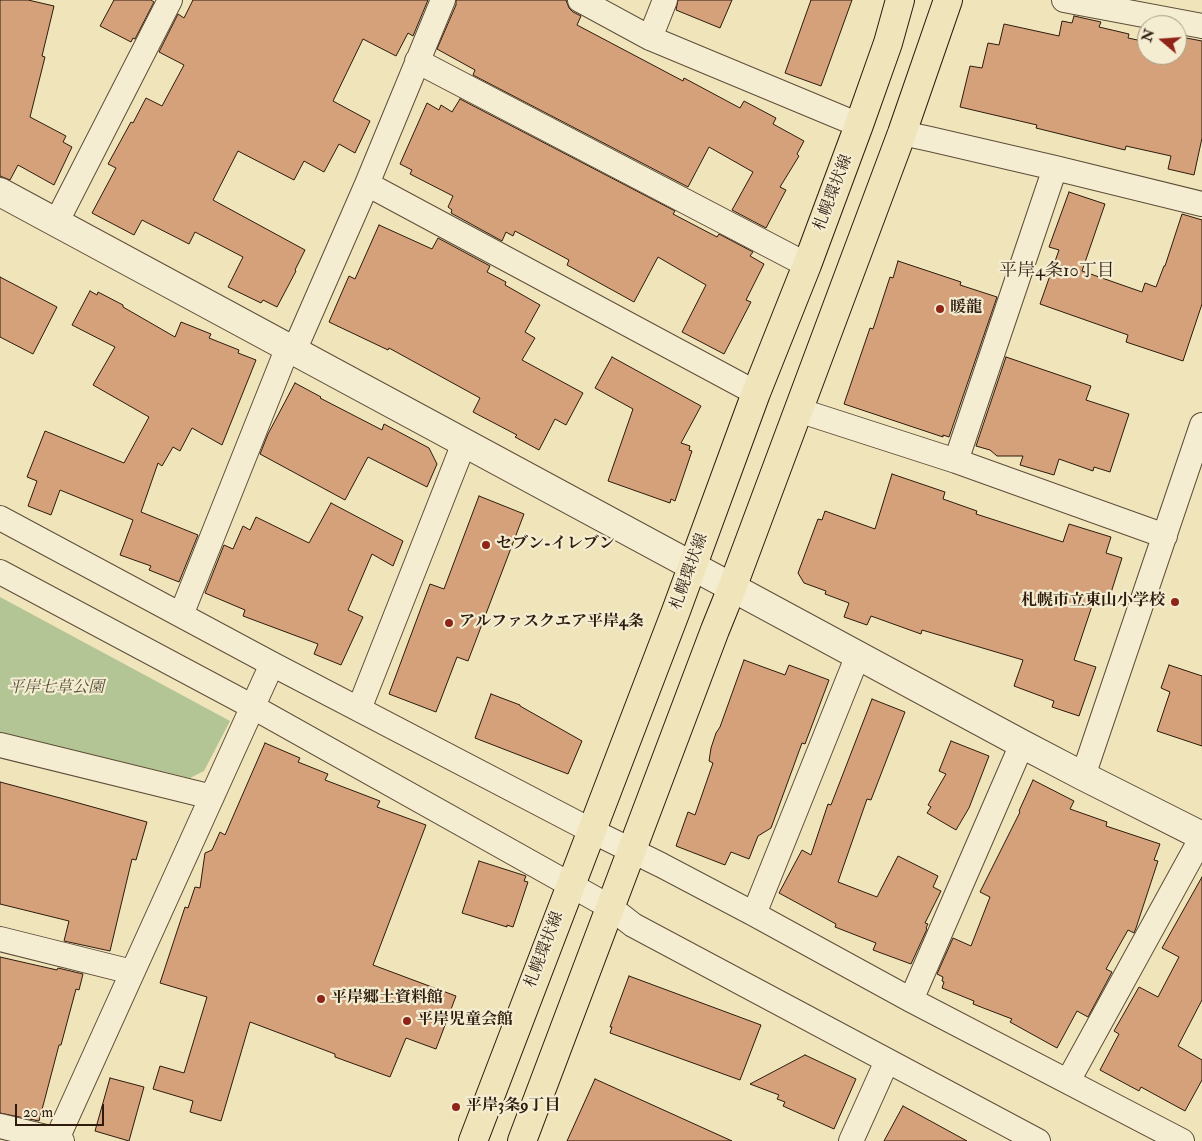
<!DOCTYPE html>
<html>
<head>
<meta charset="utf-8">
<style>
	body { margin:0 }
	#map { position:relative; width:1202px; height:1141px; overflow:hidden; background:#f0e4ba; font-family:"IM FELL Double Pica",serif }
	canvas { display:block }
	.north { position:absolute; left:1137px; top:15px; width:50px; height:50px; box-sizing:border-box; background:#f5edd2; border:1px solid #a59983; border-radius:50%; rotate:288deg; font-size:14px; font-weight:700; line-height:20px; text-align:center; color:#2d1b0d }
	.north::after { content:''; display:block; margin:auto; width:18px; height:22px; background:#8f2418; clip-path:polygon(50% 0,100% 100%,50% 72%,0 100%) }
	.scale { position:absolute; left:15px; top:1104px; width:89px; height:22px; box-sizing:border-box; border:2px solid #2d1b0d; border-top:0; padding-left:6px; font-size:15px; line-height:18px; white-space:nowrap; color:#2d1b0d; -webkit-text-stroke:4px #f5edd2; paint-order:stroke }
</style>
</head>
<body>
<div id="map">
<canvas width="1202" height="1141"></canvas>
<div class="north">N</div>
<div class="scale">20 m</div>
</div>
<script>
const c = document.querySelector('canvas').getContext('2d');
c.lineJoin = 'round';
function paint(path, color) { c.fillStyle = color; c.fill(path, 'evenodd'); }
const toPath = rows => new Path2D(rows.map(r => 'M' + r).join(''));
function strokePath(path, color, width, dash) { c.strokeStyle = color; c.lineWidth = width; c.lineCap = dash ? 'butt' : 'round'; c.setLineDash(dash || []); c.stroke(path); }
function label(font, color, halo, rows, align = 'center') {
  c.font = font + ' "IM FELL Double Pica","Noto Serif JP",serif'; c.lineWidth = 4.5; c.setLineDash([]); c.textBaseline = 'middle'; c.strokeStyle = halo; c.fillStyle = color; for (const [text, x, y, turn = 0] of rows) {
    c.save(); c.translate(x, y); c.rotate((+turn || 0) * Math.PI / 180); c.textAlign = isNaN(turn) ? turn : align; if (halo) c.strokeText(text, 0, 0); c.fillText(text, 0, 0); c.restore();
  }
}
paint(toPath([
	[0,597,230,721,204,771,190,778,0,733]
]), '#b3c595');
const building = toPath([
	[0,0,28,0,54,6,42,56,45,57,30,117,66,136,63,142,72,147,54,185,18,165,10,180,0,176,0,0],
	[114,0,151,0,154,2,135,39,133,38,131,42,100,26,114,0],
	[193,0,428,0,413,36,408,33,396,56,363,39,333,101,370,121,355,153,339,144,324,172,304,161,294,180,238,151,213,200,305,250,295,270,296,271,277,307,263,300,261,303,228,287,243,257,195,232,189,244,142,220,134,235,92,213,116,168,108,164,131,122,133,123,146,98,162,106,184,65,159,52,178,14,184,18,193,0],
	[456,0,566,0,569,8,573,12,581,16,577,25,683,81,684,78,740,108,744,101,776,118,773,124,804,141,797,154,799,156,780,187,786,190,766,228,732,210,753,172,709,147,688,187,473,75,475,70,437,49,456,5,456,0],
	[678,0,732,0,720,28,676,10,678,0],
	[811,0,852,0,821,86,785,73,811,0],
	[1074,16,1101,22,1099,27,1129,34,1128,38,1147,42,1147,55,1177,55,1177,49,1178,49,1181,37,1202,41,1202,138,1194,175,1168,169,1171,156,1126,146,1125,150,1036,128,1037,125,960,107,970,66,982,68,988,43,999,45,1004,24,1059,36,1062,21,1072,23,1074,16],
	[460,99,675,211,673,214,717,237,719,234,753,252,750,256,764,264,746,300,751,302,724,354,682,332,706,285,658,257,634,302,567,265,569,260,515,231,513,236,506,232,502,241,451,213,452,210,448,207,453,196,410,174,412,170,400,164,427,103,439,110,441,105,452,112,460,99],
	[1069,192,1105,204,1082,271,1142,292,1145,283,1156,287,1164,266,1165,266,1182,214,1202,220,1202,304,1183,361,1126,342,1128,335,1040,304,1059,250,1049,247,1069,192],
	[379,225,432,249,438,238,490,266,487,272,506,282,505,285,540,305,525,332,535,338,522,360,583,393,566,425,555,419,539,450,515,437,517,435,473,412,480,398,389,348,388,350,329,322,349,276,355,279,379,225],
	[898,261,961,282,960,285,997,297,949,437,943,435,943,437,844,404,870,328,873,329,890,277,893,278,898,261],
	[0,277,57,307,33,354,0,337,0,277],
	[90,291,97,295,98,292,123,305,123,307,175,337,181,322,211,334,209,338,239,350,238,353,256,360,222,445,192,428,180,451,173,447,162,466,158,463,141,512,198,535,179,582,149,570,151,566,120,555,133,520,60,490,51,515,28,506,37,481,27,477,45,431,124,463,149,417,93,385,115,347,72,325,90,291],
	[612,357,701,406,681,443,690,446,689,450,692,451,675,501,671,499,670,503,608,481,633,409,595,388,612,357],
	[1006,357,1091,386,1086,400,1129,414,1110,472,1094,467,1093,471,1059,459,1054,475,1020,465,1023,456,997,456,990,450,976,446,1006,357],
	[295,383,321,397,320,398,382,430,384,424,429,448,437,464,427,487,368,457,345,500,260,454,268,434,295,383],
	[892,474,945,492,943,499,977,511,976,514,1063,542,1069,524,1111,537,1106,553,1122,558,1110,596,1097,591,1074,660,1096,667,1079,716,1052,707,1054,701,1014,686,1023,660,922,630,921,634,871,616,867,625,844,617,849,603,825,594,826,591,804,583,798,573,818,519,822,520,825,511,875,529,892,474],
	[479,496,524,514,468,661,457,657,436,712,389,694,430,584,444,589,479,496],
	[331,503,403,541,393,566,372,554,348,610,363,617,341,665,314,654,318,644,243,616,245,610,205,593,224,545,233,549,243,526,250,530,256,517,309,543,331,503],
	[744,660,785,675,789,665,829,680,805,744,802,743,771,828,758,836,749,859,731,852,725,865,676,846,688,812,695,815,713,763,709,761,711,748,716,733,720,727,744,660],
	[1169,665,1202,676,1202,746,1157,731,1170,692,1161,688,1169,665],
	[491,694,520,705,520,706,582,741,568,774,475,738,491,694],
	[872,699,905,712,871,800,867,799,838,882,877,897,898,856,938,876,933,887,941,891,925,923,928,924,926,928,927,929,911,964,873,950,876,943,835,927,836,924,779,893,802,850,811,855,828,804,831,805,872,699],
	[951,741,989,756,969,808,956,830,927,813,931,807,928,805,946,774,939,771,951,741],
	[265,743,300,758,298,762,328,774,325,780,380,801,377,807,426,825,373,965,456,996,436,1049,406,1038,390,1077,335,1057,335,1054,250,1022,221,1121,190,1112,193,1101,153,1089,160,1066,184,1073,207,997,160,983,185,907,188,908,195,887,200,888,205,853,212,850,220,832,225,835,265,743],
	[1033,780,1074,801,1070,809,1107,822,1106,826,1160,844,1154,860,1158,861,1136,928,1134,933,1128,930,1106,969,1112,972,1088,1017,1077,1011,1057,1048,1010,1022,1012,1019,973,1004,974,1001,942,988,944,982,942,981,943,977,937,974,953,938,971,946,990,897,980,892,1020,812,1019,811,1033,780],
	[0,782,64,799,147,822,136,860,132,859,110,951,64,941,69,921,0,904,0,782],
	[479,861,526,876,524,881,528,882,513,927,507,925,507,927,462,913,479,861],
	[1202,877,1202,1000,1178,1046,1202,1060,1202,1080,1185,1111,1141,1087,1139,1091,1100,1070,1119,1034,1114,1031,1139,987,1158,997,1179,957,1162,948,1202,877],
	[0,957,57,970,58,968,83,974,79,990,76,989,61,1045,59,1045,39,1121,0,1113,0,957],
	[629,976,761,1025,740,1080,610,1033,612,1027,610,1027,629,976],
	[805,1055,856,1079,834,1129,783,1106,785,1102,777,1099,779,1095,750,1084,805,1055],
	[110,1078,144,1087,129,1141,95,1131,110,1078],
	[595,1079,732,1141,567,1141,595,1079],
	[903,1106,967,1141,884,1141,903,1106]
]);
paint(building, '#d5a17b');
strokePath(building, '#2d1b0d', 1);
const minor = toPath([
	[580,0,650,38,859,125],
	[1064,0,1202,26],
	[650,38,665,0],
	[417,61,807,265],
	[902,133,930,139,1055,168,1202,204],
	[367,184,756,393],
	[56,223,170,0],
	[294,351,367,184,443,0],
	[798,410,956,461,1165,536],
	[956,461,1055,168],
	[0,518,272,664,592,831,661,865,754,914,911,1000,1182,1141],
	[0,572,253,707,610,907,633,925,1038,1141],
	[181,615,288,347],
	[359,709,464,443],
	[0,745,212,797],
	[1083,776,1202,425],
	[754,914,858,655],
	[0,939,132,972],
	[911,1000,1022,744],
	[1068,1081,1202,837],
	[0,1126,62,1141],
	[56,1141,272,664],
	[851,1141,887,1061]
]);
const tertiary = toPath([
	[0,192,1022,744,1083,776,1202,836]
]);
const primary = toPath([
	[473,1141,676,611,756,393,807,265,859,125,888,43,900,0],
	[522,1141,715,630,732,588,902,133,948,0]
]);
strokePath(minor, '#5e4d38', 26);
strokePath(tertiary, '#5e4d38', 30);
strokePath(primary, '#2d1b0d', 30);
strokePath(minor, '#f5edd2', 24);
strokePath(tertiary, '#f5edd2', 28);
strokePath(primary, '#f0e4ba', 28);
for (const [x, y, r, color] of [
	[940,309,5,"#8f2418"],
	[486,545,5,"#8f2418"],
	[1175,602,5,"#8f2418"],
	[449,623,5,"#8f2418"],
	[321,999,5,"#8f2418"],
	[407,1021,5,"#8f2418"],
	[456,1107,5,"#8f2418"]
]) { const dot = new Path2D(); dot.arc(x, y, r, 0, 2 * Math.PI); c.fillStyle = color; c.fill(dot); strokePath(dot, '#f5edd2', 2); }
label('16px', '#2d1b0d', '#f5edd2', [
	["札幌環状線",834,193,-69],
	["札幌環状線",690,572,-70],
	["札幌環状線",545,950,-69]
]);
label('bold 16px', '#2d1b0d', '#f5edd2', [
	["暖龍",950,309],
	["セブン-イレブン",496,545],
	["札幌市立東山小学校",1165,602,"right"],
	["アルファスクエア平岸4条",459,623],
	["平岸郷土資料館",331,999],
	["平岸児童会館",417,1021],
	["平岸3条9丁目",466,1107]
], 'left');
label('italic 16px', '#554e36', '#f5edd2', [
	["平岸七草公園",56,689]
]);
label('18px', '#2d1b0d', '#f5edd2', [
	["平岸4条10丁目",1057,272]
]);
</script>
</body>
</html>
